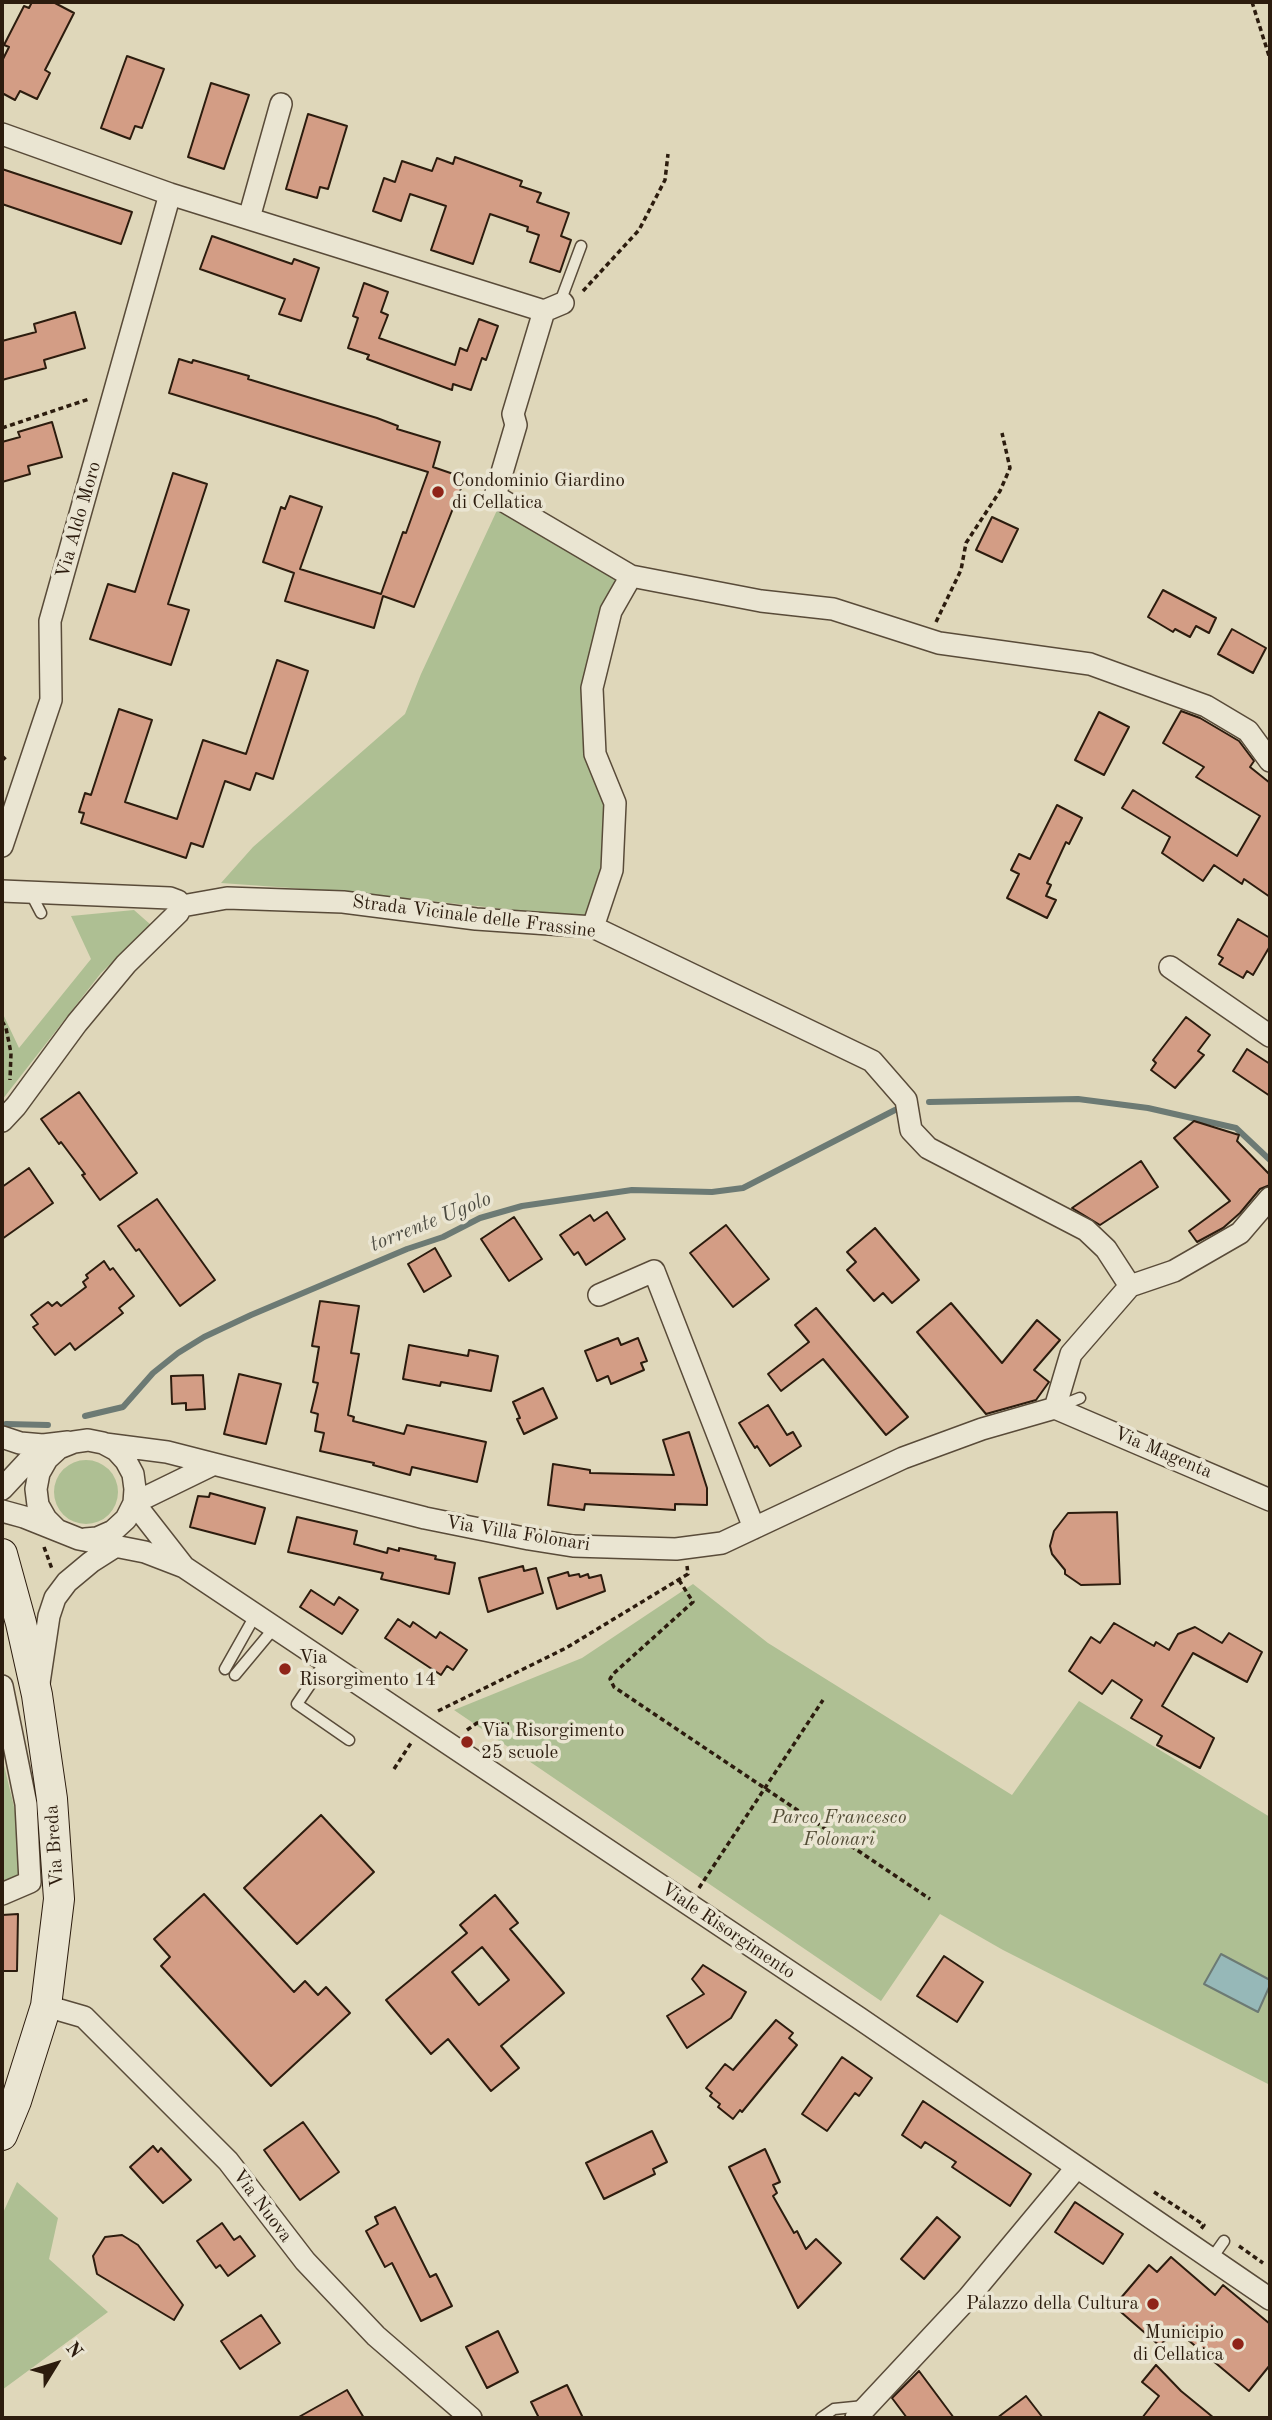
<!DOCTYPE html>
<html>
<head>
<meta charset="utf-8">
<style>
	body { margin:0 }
	#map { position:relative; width:1272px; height:2420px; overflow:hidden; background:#dfd7ba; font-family:"Old Standard TT",serif }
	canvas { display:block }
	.frame { position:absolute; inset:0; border:4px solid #2c1c0e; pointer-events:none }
	.north { position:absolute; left:21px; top:2329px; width:70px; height:70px; -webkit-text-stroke:5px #eae5d2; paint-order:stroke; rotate:52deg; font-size:19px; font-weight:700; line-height:28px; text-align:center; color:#2c1c0e }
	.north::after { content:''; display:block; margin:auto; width:24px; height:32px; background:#2c1c0e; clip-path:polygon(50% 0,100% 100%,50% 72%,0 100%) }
</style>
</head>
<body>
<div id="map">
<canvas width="1272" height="2420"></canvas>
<div class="frame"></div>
<div class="north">N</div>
</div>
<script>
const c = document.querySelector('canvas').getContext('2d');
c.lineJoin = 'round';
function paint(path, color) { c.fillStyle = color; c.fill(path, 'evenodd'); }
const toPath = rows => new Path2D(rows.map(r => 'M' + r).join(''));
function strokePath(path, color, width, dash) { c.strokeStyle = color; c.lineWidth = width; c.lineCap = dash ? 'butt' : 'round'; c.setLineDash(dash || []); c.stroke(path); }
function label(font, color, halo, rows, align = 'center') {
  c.font = font + ' "Old Standard TT",serif'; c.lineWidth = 7; c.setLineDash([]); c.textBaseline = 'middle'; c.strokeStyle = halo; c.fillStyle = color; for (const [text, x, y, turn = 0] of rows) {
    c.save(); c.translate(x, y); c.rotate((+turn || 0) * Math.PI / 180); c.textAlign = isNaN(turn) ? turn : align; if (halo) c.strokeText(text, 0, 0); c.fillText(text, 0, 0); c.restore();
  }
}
paint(toPath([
	[499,506,620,576,583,689,608,806,604,868,587,918,348,892,221,883,253,847,405,714,421,674],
	[134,910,151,925,101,973,2,1100,2,1012,19,1048,91,959,71,916],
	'54 1492a32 32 0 1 1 64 0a32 32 0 1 1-64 0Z',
	[693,1584,768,1643,1012,1795,1079,1701,1270,1817,1270,2085,1003,1950,940,1914,881,2001,454,1710,582,1658],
	[2,1757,17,1819,20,1876,2,1882],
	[17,2182,58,2218,49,2259,108,2312,2,2390,2,2215]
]), '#aebf93');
const water = toPath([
	[1221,1954,1270,1980,1270,1985,1258,2012,1204,1984,1221,1954]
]);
paint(water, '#96b8b8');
strokePath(water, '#6c7a74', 2);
strokePath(toPath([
	[929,1102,1078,1099,1148,1108,1236,1128,1270,1160],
	[85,1416,123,1407,153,1373,178,1353,204,1337,251,1315,407,1249,443,1237,480,1218,522,1206,632,1190,712,1192,743,1188,895,1110],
	[6,1424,48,1425]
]), '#6c7a74', 6);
const building = toPath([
	[32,2,53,2,74,13,45,70,50,73,37,99,20,91,15,100,2,93,2,61,9,47,4,45,24,6,29,8,32,2],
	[127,56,164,69,142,128,135,126,130,139,101,128,127,56],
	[211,83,249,95,224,169,188,157,211,83],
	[308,114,347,126,328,189,320,187,317,198,286,189,308,114],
	[455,157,522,181,520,186,541,193,537,202,569,213,561,236,571,240,560,272,530,262,539,235,527,231,528,227,490,214,473,264,431,250,446,206,410,194,401,221,373,211,384,178,395,182,402,161,432,171,437,158,453,164,455,157],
	[2,169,132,212,121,244,2,204,2,169],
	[212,236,292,264,294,259,319,268,301,321,279,314,285,299,200,269,212,236],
	[364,283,388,292,381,312,388,315,379,338,455,365,460,348,467,351,479,319,498,326,486,360,482,358,471,390,453,384,452,390,367,359,369,355,348,348,358,318,353,316,364,283],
	[75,312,85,348,44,360,46,368,2,380,2,341,36,332,34,324,75,312],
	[179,359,192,363,193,360,249,376,248,379,377,418,398,426,397,429,440,442,433,467,465,478,414,607,383,596,374,628,285,601,294,573,263,562,281,507,285,509,290,496,322,507,300,569,381,594,403,532,406,533,428,472,169,393,179,359],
	[52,422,62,457,28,466,30,474,2,482,2,442,20,437,18,432,52,422],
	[173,473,207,484,168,604,189,610,171,665,90,639,108,584,135,592,173,473],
	[992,517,1018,529,1002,562,976,550,992,517],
	[1163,590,1216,618,1209,633,1196,626,1190,637,1175,629,1173,632,1148,617,1163,590],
	[1232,629,1266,648,1253,673,1218,654,1232,629],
	[277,660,308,671,273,779,256,773,250,790,225,781,203,847,191,843,186,858,81,823,84,813,79,812,85,793,91,795,119,709,152,720,125,802,177,819,203,740,246,754,277,660],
	[1181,711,1200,718,1239,741,1254,761,1250,767,1270,783,1270,897,1244,879,1242,884,1214,865,1203,881,1162,853,1170,837,1122,808,1133,790,1237,856,1260,816,1196,777,1204,767,1163,743,1181,711],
	[1099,712,1129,727,1104,775,1075,760,1099,712],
	[1057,805,1082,818,1069,844,1066,842,1047,883,1051,885,1046,896,1056,900,1047,918,1007,898,1019,874,1011,870,1019,854,1030,859,1057,805],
	[1238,919,1270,938,1270,946,1253,975,1247,971,1243,978,1219,964,1223,958,1218,955,1238,919],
	[1186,1017,1210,1035,1198,1051,1204,1055,1175,1088,1151,1070,1156,1063,1153,1060,1186,1017],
	[1247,1049,1270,1064,1270,1096,1233,1071,1247,1049],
	[79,1092,137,1173,100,1200,82,1175,85,1174,61,1142,59,1144,41,1119,79,1092],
	[1194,1121,1239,1135,1237,1141,1270,1175,1270,1185,1260,1189,1240,1213,1223,1228,1197,1242,1189,1231,1230,1201,1174,1138,1194,1121],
	[1141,1161,1158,1187,1100,1225,1072,1208,1141,1161],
	[29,1168,53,1203,2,1239,2,1187,29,1168],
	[157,1199,215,1280,180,1306,139,1249,136,1251,118,1226,157,1199],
	[607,1212,625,1239,586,1265,578,1252,574,1255,560,1235,590,1215,594,1221,607,1212],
	[514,1217,542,1259,509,1281,481,1239,514,1217],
	[726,1225,769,1279,733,1307,690,1253,726,1225],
	[875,1228,919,1280,892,1303,883,1293,874,1301,847,1270,856,1262,847,1252,875,1228],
	[435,1248,451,1276,424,1292,408,1264,435,1248],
	[104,1261,110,1270,113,1268,134,1296,119,1308,123,1313,75,1350,70,1343,55,1355,33,1327,38,1324,31,1315,48,1302,52,1306,57,1302,61,1306,86,1287,83,1282,88,1278,86,1275,104,1261],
	[320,1301,359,1306,351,1353,359,1354,348,1415,354,1417,353,1421,404,1434,407,1425,486,1442,477,1482,412,1467,410,1475,373,1465,374,1463,320,1451,324,1433,315,1431,318,1414,311,1412,318,1383,313,1382,319,1347,312,1346,320,1301],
	[951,1303,1002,1363,1037,1320,1060,1340,1034,1370,1049,1382,1036,1400,986,1414,917,1332,951,1303],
	[816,1308,908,1417,886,1435,823,1359,781,1391,768,1374,809,1342,795,1325,816,1308],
	[618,1338,621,1345,638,1338,647,1361,641,1363,644,1370,611,1384,608,1376,597,1381,585,1351,618,1338],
	[409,1345,468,1356,469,1350,498,1356,491,1391,441,1382,440,1386,403,1379,409,1345],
	[239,1374,281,1384,266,1444,224,1434,239,1374],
	[203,1375,205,1409,186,1410,186,1403,172,1404,171,1376,203,1375],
	[543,1388,557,1418,524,1434,517,1419,520,1418,513,1402,543,1388],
	[768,1405,787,1435,793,1432,801,1446,770,1466,757,1446,755,1448,739,1423,768,1405],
	[689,1432,707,1488,707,1505,675,1504,675,1510,585,1504,584,1510,548,1505,553,1464,590,1470,590,1473,674,1475,663,1440,689,1432],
	[210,1493,265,1508,255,1544,190,1527,198,1496,209,1497,210,1493],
	[1117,1512,1120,1584,1081,1585,1065,1574,1065,1570,1052,1554,1050,1546,1054,1531,1068,1513,1117,1512],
	[297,1517,357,1531,354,1544,387,1553,388,1548,399,1551,399,1548,436,1556,435,1559,455,1563,449,1594,381,1579,383,1573,288,1552,297,1517],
	[523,1566,524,1571,536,1568,543,1593,488,1612,479,1578,523,1566],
	[568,1572,569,1576,579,1574,580,1577,588,1574,589,1578,601,1575,605,1591,557,1609,548,1578,568,1572],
	[311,1590,334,1605,339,1597,358,1610,342,1634,300,1607,311,1590],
	[398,1619,410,1627,413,1622,436,1638,440,1632,467,1650,453,1670,447,1666,441,1675,385,1638,398,1619],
	[1114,1623,1154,1646,1156,1642,1169,1650,1178,1634,1195,1627,1222,1643,1229,1633,1262,1652,1247,1682,1193,1653,1162,1706,1214,1738,1200,1768,1157,1745,1162,1736,1131,1718,1142,1700,1112,1680,1102,1694,1069,1671,1091,1637,1100,1643,1114,1623],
	[321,1815,374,1872,297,1944,244,1888,321,1815],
	[204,1894,294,1992,305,1981,318,1995,326,1987,350,2013,271,2086,161,1966,170,1957,154,1939,204,1894],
	[495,1895,518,1923,510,1929,564,1993,501,2046,519,2068,491,2091,448,2039,431,2054,386,2000,467,1933,460,1925,495,1895],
	[482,1947,509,1980,479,2005,452,1972,482,1947],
	[18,1914,17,1971,2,1971,2,1915,18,1914],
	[944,1956,983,1982,957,2022,917,1996,944,1956],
	[703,1965,746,1992,731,2018,687,2048,667,2016,704,1994,692,1979,703,1965],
	[776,2020,793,2033,789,2038,797,2045,742,2112,740,2110,733,2119,718,2107,720,2104,710,2096,712,2093,706,2088,725,2064,733,2070,776,2020],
	[842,2057,872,2078,859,2096,855,2093,827,2131,802,2114,842,2057],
	[923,2101,1031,2174,1010,2206,952,2167,956,2162,925,2142,921,2148,902,2135,923,2101],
	[303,2122,339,2172,300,2200,264,2150,303,2122],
	[652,2131,667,2162,653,2169,655,2174,604,2199,586,2163,652,2131],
	[153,2146,158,2152,161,2148,191,2180,163,2203,130,2167,153,2146],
	[765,2149,780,2182,773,2185,777,2193,773,2196,794,2233,797,2231,806,2249,816,2239,841,2263,798,2308,729,2167,765,2149],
	[1075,2202,1123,2234,1103,2264,1055,2232,1075,2202],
	[395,2207,430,2277,436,2274,452,2306,421,2321,392,2263,385,2267,366,2231,378,2224,375,2217,395,2207],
	[937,2217,960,2237,924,2279,901,2259,937,2217],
	[222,2223,234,2240,240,2236,255,2256,228,2276,220,2265,216,2268,197,2241,222,2223],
	[122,2235,138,2245,183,2305,174,2320,97,2274,93,2256,105,2237,122,2235],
	[1171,2257,1215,2295,1223,2285,1270,2324,1270,2365,1249,2391,1175,2329,1160,2346,1114,2306,1149,2265,1157,2272,1171,2257],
	[261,2315,280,2343,240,2369,221,2341,261,2315],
	[498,2331,518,2372,487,2388,466,2347,498,2331],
	[1156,2365,1181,2391,1214,2418,1142,2418,1159,2396,1142,2382,1156,2365],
	[919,2371,954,2418,907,2418,892,2398,919,2371],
	[567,2385,583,2418,539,2418,531,2402,567,2385],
	[347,2390,364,2418,297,2418,347,2390],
	[1026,2396,1043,2418,997,2418,1026,2396]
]);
paint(building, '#d39d85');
strokePath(building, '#2c1c0e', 2);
const lane = toPath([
	[559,305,581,246],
	[30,892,41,913],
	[1057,1407,1080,1398],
	[326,1661,297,1704,349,1740],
	[225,1669,256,1614],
	[235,1675,275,1627],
	[1212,2258,1224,2241],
	[821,2418,834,2409,864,2406]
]);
const street = toPath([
	[2,134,170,194,544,311,513,414,516,425,495,496,631,576,761,601,833,609,939,643,1090,664,1206,706,1248,731,1270,761],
	[249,218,281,104],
	[544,311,563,303],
	[2,846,51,700,50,621,170,194],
	[2,891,170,898,178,901,182,906],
	[593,927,612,870,615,803,595,754,592,688,611,611,631,576],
	[1170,967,1270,1036],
	[2,1121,16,1106,77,1023,126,964,178,913,182,906,227,898,343,902,476,919,593,927,872,1061,906,1100,911,1130,928,1148,1086,1230,1106,1249,1130,1286],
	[599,1295,654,1271,754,1528],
	[1055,1408,1071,1354,1130,1286,1174,1271,1240,1233,1270,1198],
	[1055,1408,1270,1500],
	[2,1437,20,1443,43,1445,68,1442],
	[105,1444,167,1452,425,1518,529,1539,573,1546,676,1549,722,1543,903,1458,982,1429,1055,1408],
	[2,1489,43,1445],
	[134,1503,212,1465],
	[134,1503,184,1567],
	[2,1511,24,1517,79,1539,145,1552,184,1567,859,2018,1270,2299],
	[56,1529,46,1519,38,1505,36,1489,39,1473,47,1459,59,1448,74,1442,88,1440,103,1443,116,1450,126,1461,133,1474,135,1489,134,1503,126,1519,113,1531,97,1538,85,1539],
	[39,1683,49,1616,55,1598,67,1582,91,1562,113,1548],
	[2,1686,26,1804,30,1882,2,1894],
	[46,2006,84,2017,228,2161,305,2261,376,2336,471,2418],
	[856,2418,968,2298,1077,2167]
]);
const secondary = toPath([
	[2,1554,21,1623,37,1695,52,1799,59,1899,46,2006,16,2101,2,2135]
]);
strokePath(lane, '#594b39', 13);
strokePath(street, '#594b39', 24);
strokePath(secondary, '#2c1c0e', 32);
strokePath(toPath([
	[1252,2,1270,59],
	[583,291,639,230,665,180,668,154],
	[2,428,89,399],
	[936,622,961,570,966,543,1000,491,1010,468,1002,433],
	[2,756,8,762],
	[2,1021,6,1028,11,1053,10,1080],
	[44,1547,52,1569],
	[679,1580,693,1602,613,1674,610,1679,614,1687,930,1899],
	[438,1711,566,1648,688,1574,687,1566],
	[467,1730,477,1723,509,1724],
	[394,1769,411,1743],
	[699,1888,823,1700],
	[1154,2192,1204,2225,1201,2229],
	[1239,2246,1263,2263]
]), '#2c1c0e', 3.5, [5, 3.5]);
strokePath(lane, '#eae5d2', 10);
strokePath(street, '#eae5d2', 21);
strokePath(secondary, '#eae5d2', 30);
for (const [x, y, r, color] of [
	[438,492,7,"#8f2418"],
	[285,1669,7,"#8f2418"],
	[467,1742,7,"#8f2418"],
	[1153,2304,7,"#8f2418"],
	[1238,2344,7,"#8f2418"]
]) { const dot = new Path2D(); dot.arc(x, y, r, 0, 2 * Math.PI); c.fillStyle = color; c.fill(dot); strokePath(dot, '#eae5d2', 2.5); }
label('19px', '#2c1c0e', '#eae5d2', [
	["Condominio Giardino",452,481],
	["di Cellatica",452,503],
	["Via",299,1658],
	["Risorgimento 14",299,1680],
	["Via Risorgimento",481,1731],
	["25 scuole",481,1753],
	["Palazzo della Cultura",1139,2304,"right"],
	["Municipio",1224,2333,"right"],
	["di Cellatica",1224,2355,"right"]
], 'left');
label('19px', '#2c1c0e', '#eae5d2', [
	["Via Aldo Moro",79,520,-74],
	["Strada Vicinale delle Frassine",474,917,7],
	["Via Magenta",1163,1453,23],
	["Via Villa Folonari",518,1534,9],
	["Via Breda",55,1846,-94],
	["Viale Risorgimento",728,1931,34],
	["Via Nuova",262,2206,53]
]);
label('italic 19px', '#534d36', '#eae5d2', [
	["Parco Francesco",839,1818],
	["Folonari",839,1840]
]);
label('italic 21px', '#4c4b41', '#eae5d2', [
	["torrente Ugolo",431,1222,-22]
]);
</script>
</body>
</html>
